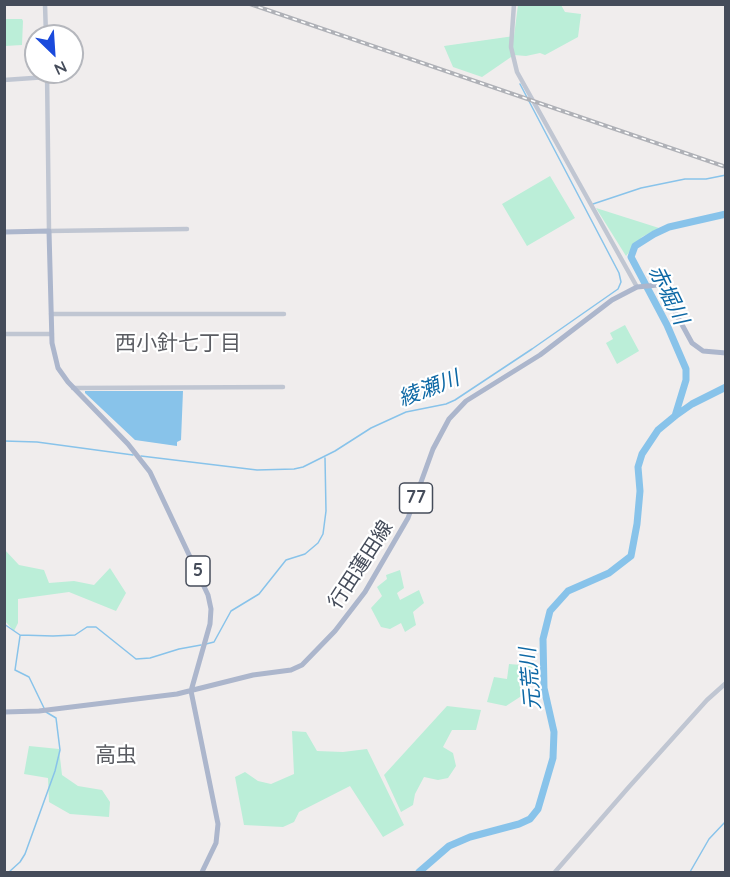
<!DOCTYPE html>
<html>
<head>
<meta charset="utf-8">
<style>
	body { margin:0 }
	#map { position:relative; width:730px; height:877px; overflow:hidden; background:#f0eded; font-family:Quicksand,sans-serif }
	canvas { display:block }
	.frame { position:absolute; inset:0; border:6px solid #454c5a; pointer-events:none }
	.north { position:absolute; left:24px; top:24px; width:60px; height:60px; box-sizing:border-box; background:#fff; border:2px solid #b5b7bd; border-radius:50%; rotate:155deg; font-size:16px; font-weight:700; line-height:24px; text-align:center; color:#454c5a }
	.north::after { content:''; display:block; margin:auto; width:21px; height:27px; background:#1a4adc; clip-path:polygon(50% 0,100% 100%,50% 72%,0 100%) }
</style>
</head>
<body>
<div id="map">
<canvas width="730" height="877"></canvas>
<div class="frame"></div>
<div class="north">N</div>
</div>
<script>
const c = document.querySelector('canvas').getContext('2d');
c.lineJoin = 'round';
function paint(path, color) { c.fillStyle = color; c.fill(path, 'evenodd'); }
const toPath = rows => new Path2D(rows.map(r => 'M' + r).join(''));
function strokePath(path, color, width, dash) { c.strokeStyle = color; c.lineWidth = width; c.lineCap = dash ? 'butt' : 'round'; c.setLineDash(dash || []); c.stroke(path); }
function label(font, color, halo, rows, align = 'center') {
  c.font = font + ' Quicksand,"Noto Sans JP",sans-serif'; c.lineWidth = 4.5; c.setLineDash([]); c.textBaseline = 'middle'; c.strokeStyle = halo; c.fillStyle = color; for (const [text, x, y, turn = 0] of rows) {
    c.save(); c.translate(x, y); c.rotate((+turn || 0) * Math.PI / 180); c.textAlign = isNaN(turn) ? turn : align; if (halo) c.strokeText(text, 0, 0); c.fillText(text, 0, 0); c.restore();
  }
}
paint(toPath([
	[518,5,561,5,565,12,581,14,578,37,545,55,540,53,526,56,514,55,482,77,453,67,444,46,514,36],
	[5,19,22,19,23,21,22,45,5,46],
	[550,176,575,218,527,246,502,204],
	[596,208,659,228,642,237,626,256],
	[625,325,639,351,617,364,606,343,613,339,610,333],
	[4,549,19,565,44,570,49,583,74,581,94,585,110,568,126,593,116,611,69,592,18,599,18,623,14,631,5,621],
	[400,570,404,588,397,593,400,600,419,590,424,603,413,612,416,625,405,632,401,623,390,629,381,627,371,608,382,596,377,587,387,579,386,575],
	[509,664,532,666,534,681,523,695,506,706,487,702,494,677,507,679],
	[447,706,481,710,476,730,452,730,443,747,453,753,456,766,448,778,438,780,424,777,415,794,413,805,401,812,384,775],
	[292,731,306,732,317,751,343,752,367,749,404,825,383,837,350,786,299,812,294,822,283,827,244,825,235,777,245,772,258,781,271,784,294,774],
	[29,746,59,749,62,775,78,786,102,790,110,802,109,817,70,814,49,802,48,778,24,774]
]), '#bbeed8');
paint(toPath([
	[85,391,183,391,181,440,177,442,177,446,135,440,85,393]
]), '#88c3ea');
strokePath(toPath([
	[593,204,641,188,685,179,706,179,726,175],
	[4,441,37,442,133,455],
	[141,456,257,470,294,469,303,467,335,451,371,428,406,412,446,404,455,400,532,349,618,289,621,282,619,273,520,84],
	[4,624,20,635,53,636,75,635,87,627,96,627,136,659,150,658,179,649,201,645],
	[20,636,15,670,29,677,44,708],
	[206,644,214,642,231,611,259,594,286,560,305,554,318,543,323,534,326,511,325,458],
	[9,872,20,862,25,854,55,771,60,750,56,718,46,712],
	[690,872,709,839,726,821]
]), '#88c3ea', 1.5);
strokePath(toPath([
	[675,416,686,380,686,369,667,325,631,257,635,246,654,234,669,227,726,214],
	[419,872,449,846,470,837,519,824,530,819,538,809,553,758,554,732,544,688,543,639,550,611,568,591,609,573,631,556,637,524,640,491,638,467,642,454,658,430,675,416,692,404,726,387]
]), '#88c3ea', 7);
strokePath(toPath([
	[45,4,46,36],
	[514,4,511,47,517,72,637,287],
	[47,72,49,231,187,229],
	[4,80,47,77],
	[51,314,284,314],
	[4,334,52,334],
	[73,388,283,387],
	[555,872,628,788,707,700,726,683]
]), '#c0c6d2', 4.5);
strokePath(toPath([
	[4,232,49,231,52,343,58,368,68,382,128,444,150,472,208,595,211,609,210,624,191,691,218,824,216,843,202,872],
	[4,712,39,711,177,694,253,675,291,670,302,665,335,631,365,592,408,518,433,449,449,419,466,401,540,355,612,300,637,287,658,285,662,288,692,343,703,351,726,353]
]), '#acb6cc', 5);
const rail = toPath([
	[250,4,726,167]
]);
strokePath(rail, '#afb1b7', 4);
strokePath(rail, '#fff', 1.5, [4.5]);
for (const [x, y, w] of [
	[416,498,33],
	[198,571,24]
]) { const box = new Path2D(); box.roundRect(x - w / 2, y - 15, w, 30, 4.5); c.fillStyle = '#fff'; c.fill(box); strokePath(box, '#454c5a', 1.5); }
label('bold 18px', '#454c5a', null, [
	["77",416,498],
	["5",198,571]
]);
label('20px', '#454c5a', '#fff', [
	["行田蓮田線",361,565,-57]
]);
label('italic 21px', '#0d68a5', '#fff', [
	["赤堀川",668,295,64],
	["綾瀬川",429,389,-21],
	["元荒川",531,679,-95]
]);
label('21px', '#5a5c62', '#fff', [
	["西小針七丁目",178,344],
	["高虫",116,756]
]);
</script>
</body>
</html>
